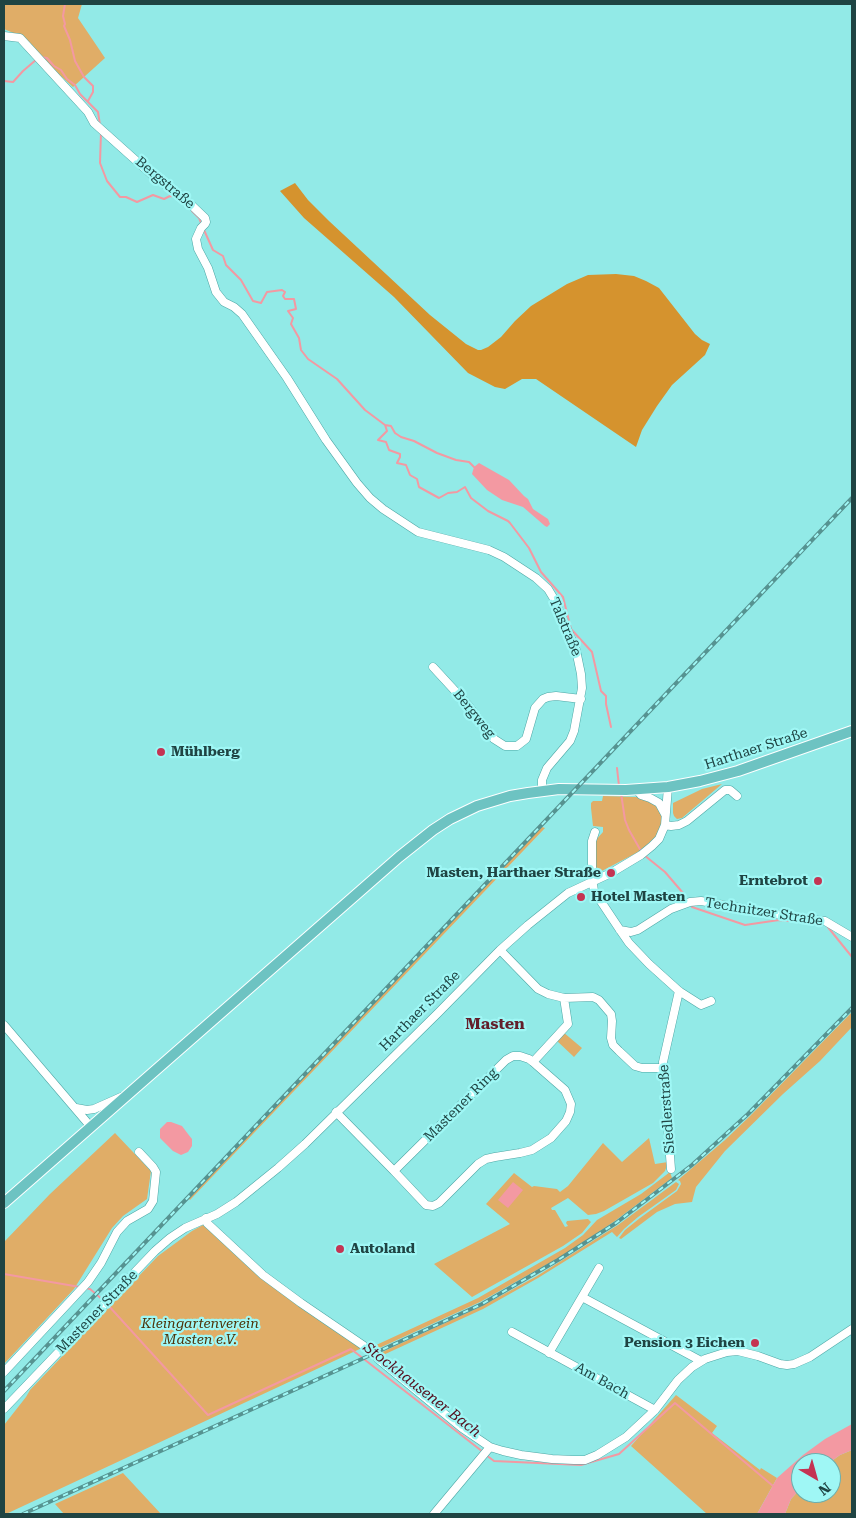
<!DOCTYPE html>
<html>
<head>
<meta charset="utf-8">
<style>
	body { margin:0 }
	#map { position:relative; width:856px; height:1518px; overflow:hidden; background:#92eae7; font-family:"Roboto Serif",serif }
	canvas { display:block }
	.frame { position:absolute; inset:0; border:5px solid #1f4443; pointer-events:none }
	.north { position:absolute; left:791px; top:1453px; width:50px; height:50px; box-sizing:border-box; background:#9ff7f5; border:1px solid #6cafae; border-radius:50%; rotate:142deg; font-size:14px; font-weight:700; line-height:20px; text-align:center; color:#1f4443 }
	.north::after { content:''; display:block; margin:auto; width:18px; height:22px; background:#c43453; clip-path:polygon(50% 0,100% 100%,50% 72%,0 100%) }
</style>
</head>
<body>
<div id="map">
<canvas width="856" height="1518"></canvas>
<div class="frame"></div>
<div class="north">N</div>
</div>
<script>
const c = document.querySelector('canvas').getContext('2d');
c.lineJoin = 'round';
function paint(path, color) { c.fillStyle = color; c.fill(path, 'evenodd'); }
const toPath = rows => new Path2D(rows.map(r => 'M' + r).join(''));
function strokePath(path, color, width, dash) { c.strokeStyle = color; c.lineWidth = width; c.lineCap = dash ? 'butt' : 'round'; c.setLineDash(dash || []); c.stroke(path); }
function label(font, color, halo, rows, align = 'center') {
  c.font = font + ' "Roboto Serif",serif'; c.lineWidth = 4.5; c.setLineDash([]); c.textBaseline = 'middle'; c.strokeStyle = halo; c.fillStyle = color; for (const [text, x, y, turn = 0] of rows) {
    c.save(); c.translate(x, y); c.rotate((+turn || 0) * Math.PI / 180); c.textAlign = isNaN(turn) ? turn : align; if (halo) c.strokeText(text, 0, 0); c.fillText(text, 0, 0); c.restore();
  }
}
paint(toPath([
	[4,4,82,4,78,18,105,58,73,87,41,58,25,38,4,29],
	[722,784,682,818,677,819,674,816,673,813,673,803,702,789],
	[603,796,636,797,648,800,657,805,662,816,662,821,657,836,646,848,594,875,594,842,603,832,603,827,593,826,591,808,591,803,593,801,602,801],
	[542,827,545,828,190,1200,188,1198],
	[852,1012,852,1027,820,1061,783,1094,725,1151,696,1187,692,1202,675,1204,657,1212,621,1239,619,1238,625,1230,640,1218,677,1191,681,1184,680,1181,678,1180,725,1140,750,1116],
	[563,1032,582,1048,574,1057,556,1040],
	[115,1133,151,1171,147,1199,123,1216,112,1228,74,1289,4,1364,4,1242,50,1194],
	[649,1138,655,1164,668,1162,665,1171,653,1183,604,1211,596,1214,588,1215,568,1198,551,1208,552,1210,555,1210,565,1227,568,1226,566,1223,567,1221,588,1219,591,1222,582,1233,563,1246,472,1297,434,1264,510,1224,486,1204,514,1173,532,1187,534,1186,557,1189,560,1192,568,1186,603,1143,622,1162],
	[670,1172,672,1178,656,1190,615,1221,567,1253,480,1302,375,1350,374,1346,478,1298,565,1248,583,1235,597,1220,641,1194],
	[676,1182,679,1184,676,1190,638,1217,624,1229,617,1237,612,1232,538,1278,483,1309,381,1356,378,1354,482,1306,537,1276,618,1225],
	[203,1225,263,1277,364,1347,6,1514,4,1514,4,1425,26,1397,30,1390,158,1256,192,1231],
	[676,1395,717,1426,712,1433,760,1470,761,1468,777,1478,757,1514,707,1514,631,1446],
	[852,1450,852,1514,785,1514,791,1499,801,1488,801,1493,831,1493,831,1463,829,1463,840,1455],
	[123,1473,161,1514,64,1514,55,1504]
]), '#e0ad67');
paint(toPath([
	[295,183,308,200,329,221,430,315,466,344,478,350,481,350,488,347,501,337,515,321,531,306,567,284,588,275,616,274,634,276,646,281,659,288,695,334,702,340,710,344,705,355,672,385,657,406,642,430,636,447,536,379,522,379,505,389,495,387,468,373,394,297,304,218,280,191]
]), '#d5932e');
paint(toPath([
	[479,463,509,480,524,496,528,499,533,509,548,519,550,524,547,527,545,526,523,507,502,500,487,490,472,474,474,467],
	[167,1122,171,1122,182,1126,188,1134,192,1139,192,1146,188,1152,181,1155,173,1151,160,1138,160,1129],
	[513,1182,523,1190,508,1208,498,1200],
	[852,1424,852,1450,840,1455,829,1463,801,1463,801,1488,791,1499,785,1514,757,1514,777,1478,803,1455,825,1439]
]), '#f399a2');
strokePath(toPath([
	[65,4,63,16,65,24,64,26,70,40,75,61,84,77,93,86,93,92,88,101],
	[41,57,47,58,54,66,61,70,67,79,75,85,80,94,98,112,100,125],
	[4,81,13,82,23,71,37,59],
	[101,132,100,163,107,181,120,197,126,197,137,202,153,195,164,199,170,196,178,197],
	[192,211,199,218,201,223],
	[204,230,213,250,223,256,226,265,241,280,253,301,261,303,267,292,282,290,285,292,283,296,285,299,294,299,296,309,288,311,293,318,291,324,299,338,301,350,308,359,337,379,365,410,385,425,387,431,378,440,386,442,389,450,400,454,400,457,397,463,406,465,410,475,417,479,419,487,439,498,448,493,457,492,465,487,471,498,488,511,508,521,510,523,529,548,541,572,563,597,571,629,592,652,601,691,606,696,606,704,611,727],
	[385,425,391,426,395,433,401,437,414,441,437,453,456,460,469,462,474,467],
	[617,768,619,786],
	[621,793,625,820,629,830,641,851],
	[644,855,665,872,683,893],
	[692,907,745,925,779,920,813,923],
	[827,926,852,957],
	[4,1274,80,1287],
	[85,1288,90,1289,103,1300],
	[107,1304,208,1415,351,1349,483,1452],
	[486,1455,494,1461,581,1465,619,1454,675,1403,773,1486]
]), '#f399a2', 2);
const minor = toPath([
	[4,36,20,38,88,112,94,123,151,174,184,198,205,218,206,222,205,224,201,228,196,239,198,249,208,268,216,292,224,302,234,307,242,314,287,378,326,440,357,483,370,498,383,509,418,532,489,550,504,557,536,578,548,589,554,599,576,650,581,674,582,688,574,731,570,741,547,768,542,780,542,791],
	[433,667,468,705,494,739,505,746,517,746,526,739,535,708,543,699,548,697,556,696,581,699],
	[636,789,641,795,650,798,659,803,665,814],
	[665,825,671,826,679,825,687,821,725,790,730,790,737,796],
	[595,832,592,841,592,877,594,891,620,930,629,943,649,964,679,991,701,1005,711,1001],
	[620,930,631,932,638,930,671,909,690,902,701,901,787,916,825,921,852,937],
	[500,950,538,989,548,994,564,998,593,997,599,1000,611,1014,612,1021,611,1038,613,1045,619,1051,635,1066,642,1068,663,1068],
	[4,1025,91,1127],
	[76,1108,87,1110,94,1109,121,1097],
	[336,1112,394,1171,506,1060,513,1056,520,1056,529,1059,533,1062,568,1024,564,998],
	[671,1169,663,1062,679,991],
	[394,1171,426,1205,433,1206,439,1203,478,1164,486,1159,495,1157,520,1153,532,1150,551,1138,566,1121,570,1112,571,1104,565,1090,533,1062],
	[206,1218,207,1223,263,1275,301,1303,367,1348],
	[582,1297,701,1361],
	[512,1332,655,1410],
	[549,1353,599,1268],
	[378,1359,462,1428,490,1447,503,1451,521,1455,552,1459,574,1460,585,1460,597,1455,626,1437,655,1410,678,1380,692,1367,705,1359,727,1352,738,1351,758,1356,780,1364,787,1365,794,1364,810,1357,852,1329],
	[4,1372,88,1282,101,1263,117,1232,127,1221,148,1209,153,1201,156,1172,153,1167,139,1152],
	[4,1409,155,1251,170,1238,185,1228,217,1214,236,1202,278,1168,305,1144,438,1013,500,950,528,925,568,893,611,873,641,855,652,846,659,839,665,825,668,787],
	[434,1514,490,1447]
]);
const major = toPath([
	[4,1203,399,857,433,830,450,819,477,806,510,796,528,793,559,789,626,790,668,787,700,781,738,771,852,731]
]);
strokePath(minor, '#4ea7a5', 9);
strokePath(major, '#fff', 12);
strokePath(minor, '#fff', 8);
strokePath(major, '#6dc3c2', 10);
const rail = toPath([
	[4,1391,852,498],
	[23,1514,482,1304,558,1260,616,1223,692,1165,748,1114,852,1008]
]);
strokePath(rail, '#569391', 4);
strokePath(rail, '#9ff7f5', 2, [5.5]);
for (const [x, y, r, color] of [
	[161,752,5,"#c43453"],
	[611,873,5,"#c43453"],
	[818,881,5,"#c43453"],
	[581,897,5,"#c43453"],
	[340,1249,5,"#c43453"],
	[755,1343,5,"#c43453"]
]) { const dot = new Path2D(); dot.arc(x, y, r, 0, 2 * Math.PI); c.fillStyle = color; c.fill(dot); strokePath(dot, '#9ff7f5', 2); }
label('14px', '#1f4443', '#9ff7f5', [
	["Bergstraße",165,183,40],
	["Talstraße",565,627,67],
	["Bergweg",474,714,51],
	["Harthaer Straße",756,749,-18],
	["Technitzer Straße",764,912,9],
	["Harthaer Straße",420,1011,-45],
	["Mastener Ring",461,1105,-45],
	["Siedlerstraße",667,1109,-94],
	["Mastener Straße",97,1312,-46],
	["Am Bach",602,1381,29]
]);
label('bold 14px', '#1f4443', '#9ff7f5', [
	["Mühlberg",171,752],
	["Masten, Harthaer Straße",601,873,"right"],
	["Erntebrot",808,881,"right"],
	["Hotel Masten",591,897],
	["Autoland",350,1249],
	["Pension 3 Eichen",745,1343,"right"]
], 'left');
label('italic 14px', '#4d3208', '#9ff7f5', [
	["Kleingartenverein",200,1324],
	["Masten e.V.",200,1340]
]);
label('italic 15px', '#540f1e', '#9ff7f5', [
	["Stockhausener Bach",422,1390,38]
]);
label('bold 16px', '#631e2a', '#9ff7f5', [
	["Masten",495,1024]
]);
</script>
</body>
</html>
